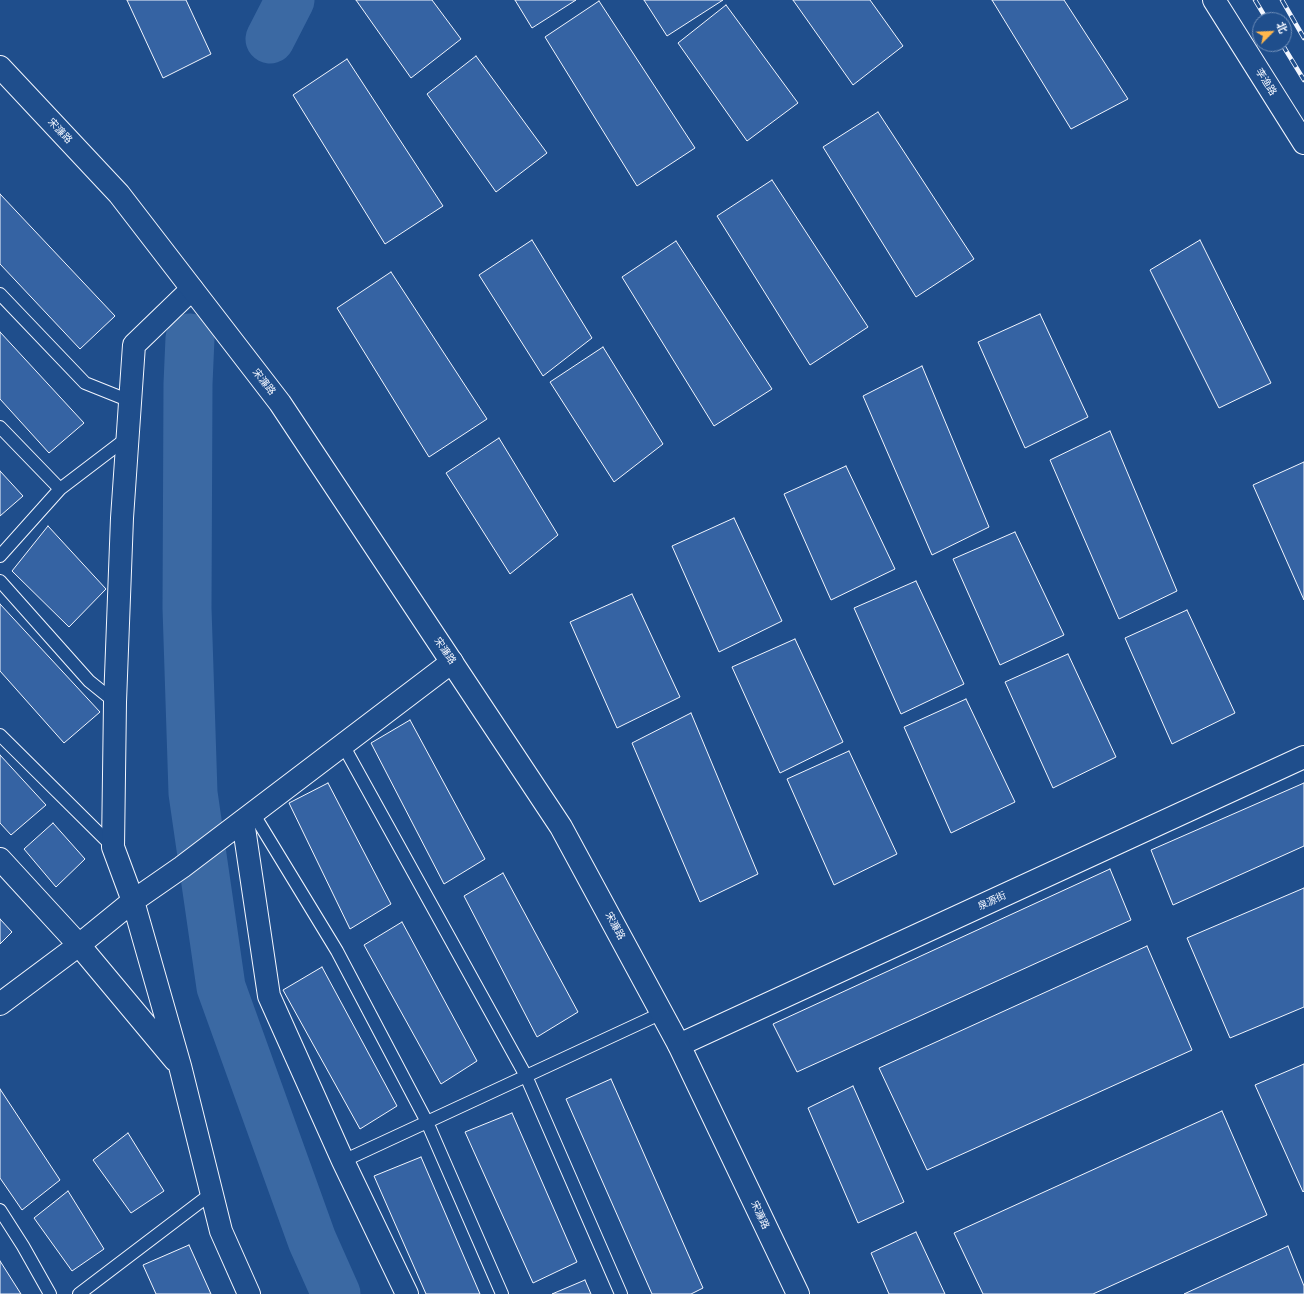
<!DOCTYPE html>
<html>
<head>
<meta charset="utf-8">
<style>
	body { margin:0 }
	#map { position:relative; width:1304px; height:1294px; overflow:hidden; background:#1f4e8c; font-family:"Crimson Pro","Noto Sans SC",serif }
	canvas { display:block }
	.north { position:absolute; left:1252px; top:12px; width:40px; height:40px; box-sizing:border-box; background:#1f4e8c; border:1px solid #7391ba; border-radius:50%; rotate:66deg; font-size:11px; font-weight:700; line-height:16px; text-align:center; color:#f2f6ff }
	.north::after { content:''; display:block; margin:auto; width:14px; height:18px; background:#ffb74d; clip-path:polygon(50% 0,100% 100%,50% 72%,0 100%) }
</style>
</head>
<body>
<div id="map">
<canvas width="1304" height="1294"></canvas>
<div class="north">北</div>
</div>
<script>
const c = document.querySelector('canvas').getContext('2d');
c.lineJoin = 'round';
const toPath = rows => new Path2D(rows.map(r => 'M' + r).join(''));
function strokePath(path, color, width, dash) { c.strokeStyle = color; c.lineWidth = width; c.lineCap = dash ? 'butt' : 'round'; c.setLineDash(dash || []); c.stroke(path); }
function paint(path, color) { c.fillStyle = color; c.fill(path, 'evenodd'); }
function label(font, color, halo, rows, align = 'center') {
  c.font = font + ' "Crimson Pro","Noto Sans SC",serif'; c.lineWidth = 3; c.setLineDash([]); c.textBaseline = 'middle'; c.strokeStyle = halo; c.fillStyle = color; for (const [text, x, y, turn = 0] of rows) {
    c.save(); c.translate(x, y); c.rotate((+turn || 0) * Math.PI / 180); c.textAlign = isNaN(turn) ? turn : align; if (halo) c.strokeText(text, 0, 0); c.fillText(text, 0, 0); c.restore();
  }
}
strokePath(toPath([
	[270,39,290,0],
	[190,338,188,384,187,608,193,793,221,987,312,1240,336,1294]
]), '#3b69a3', 49);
const building = toPath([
	[127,0,186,0,211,54,163,78,127,0],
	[356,0,432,0,461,39,411,78,356,0],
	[515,0,576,0,532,28,515,0],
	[644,0,723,0,667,36,644,0],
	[793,0,870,0,903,46,853,85,793,0],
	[992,0,1064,0,1128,99,1071,129,992,0],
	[599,1,695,148,637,186,545,37,599,1],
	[726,5,798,103,747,141,678,43,726,5],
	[476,56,547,153,496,192,427,94,476,56],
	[347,59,443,206,385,244,293,95,347,59],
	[878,112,974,259,916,297,823,147,878,112],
	[772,180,868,327,810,365,717,216,772,180],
	[0,194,115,316,80,349,0,264,0,194],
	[532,240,592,338,543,376,479,275,532,240],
	[1200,240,1271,383,1219,408,1150,270,1200,240],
	[676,241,772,389,714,426,622,277,676,241],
	[391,272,487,419,429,457,337,308,391,272],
	[1040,314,1088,417,1025,448,978,342,1040,314],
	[0,332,84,423,49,453,0,399,0,332],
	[603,347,663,444,614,482,550,382,603,347],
	[922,366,989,527,932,555,863,396,922,366],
	[1110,431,1177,591,1119,619,1050,460,1110,431],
	[499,438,558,535,510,574,446,473,499,438],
	[1304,462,1304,600,1253,485,1304,462],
	[846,466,895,569,831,600,784,494,846,466],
	[0,471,23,496,0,516,0,471],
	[734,518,782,621,719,652,672,546,734,518],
	[48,526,106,589,69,627,12,571,48,526],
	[1015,532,1064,635,1000,665,953,559,1015,532],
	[916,581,964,684,901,714,854,608,916,581],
	[632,594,680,697,617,728,570,622,632,594],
	[0,604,100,712,64,743,0,671,0,604],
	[1187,610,1235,713,1172,744,1125,638,1187,610],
	[795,639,843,742,780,773,732,667,795,639],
	[1068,654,1116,757,1053,788,1005,682,1068,654],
	[966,699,1015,802,951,833,904,727,966,699],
	[691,713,758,874,700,902,632,743,691,713],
	[410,720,485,859,444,884,371,743,410,720],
	[849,751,897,854,834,885,787,779,849,751],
	[0,755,46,805,11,835,0,823,0,755],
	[328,783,391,904,350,929,289,803,328,783],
	[1304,783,1304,846,1173,905,1151,850,1304,783],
	[53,823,85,859,56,887,24,849,53,823],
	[1110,869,1131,920,797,1072,773,1024,1110,869],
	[503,873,578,1012,537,1037,464,896,503,873],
	[1304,888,1304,1007,1230,1038,1187,938,1304,888],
	[0,919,12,932,0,944,0,919],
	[402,922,477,1061,441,1084,364,945,402,922],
	[1147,946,1192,1050,927,1170,879,1068,1147,946],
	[322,967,397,1106,360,1129,283,990,322,967],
	[1304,1064,1304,1191,1303,1192,1255,1085,1304,1064],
	[611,1079,703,1288,691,1294,652,1294,566,1099,611,1079],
	[853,1086,904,1202,858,1223,808,1108,853,1086],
	[0,1089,60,1180,22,1210,0,1178,0,1089],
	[1222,1111,1267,1215,1093,1294,983,1294,954,1233,1222,1111],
	[512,1113,577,1262,533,1283,465,1132,512,1113],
	[128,1133,164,1191,131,1213,93,1160,128,1133],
	[421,1157,480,1294,426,1294,374,1176,421,1157],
	[68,1191,104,1249,72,1271,34,1218,68,1191],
	[916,1232,945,1294,889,1294,871,1253,916,1232],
	[189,1245,211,1294,156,1294,143,1265,189,1245],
	[1288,1246,1304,1286,1304,1294,1184,1294,1288,1246],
	[0,1261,21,1294,0,1294,0,1261],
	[585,1280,591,1294,552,1294,585,1280]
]);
paint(building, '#3563a3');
strokePath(building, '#f2f6ff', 1);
const service = toPath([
	[0,294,85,383,130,401],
	[0,427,60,489],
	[0,556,60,489,127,438],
	[0,581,89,681,115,702],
	[0,735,113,847],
	[343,745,526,1076,621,1294],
	[253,813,337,951,427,1122,502,1294],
	[343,1161,662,1013],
	[0,1210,23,1246,50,1294],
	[79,1294,212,1193]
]);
const minor = toPath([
	[192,289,134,345,122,518,115,702,113,847,133,901,180,1066,221,1231,249,1294],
	[243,821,269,996,343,1161,407,1294],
	[0,859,79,945,175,1060],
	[0,1004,79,945,133,901,182,867,452,662],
	[679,1045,1304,757]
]);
const tertiary = toPath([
	[0,67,119,194,280,403,561,827,679,1045,798,1294]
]);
const primary = toPath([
	[1214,0,1304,143]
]);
strokePath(service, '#f2f6ff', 14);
strokePath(minor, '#f2f6ff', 24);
strokePath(tertiary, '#f2f6ff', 24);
strokePath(primary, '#f2f6ff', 24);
strokePath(service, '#1f4e8c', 12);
strokePath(minor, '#1f4e8c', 22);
strokePath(tertiary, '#1f4e8c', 22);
strokePath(primary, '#1f4e8c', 22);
const rail = toPath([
	[1255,0,1267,20],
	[1282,0,1304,38],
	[1282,44,1304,80]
]);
strokePath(rail, '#f2f6ff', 4.5);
strokePath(rail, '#1f4e8c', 3, [9]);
label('10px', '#f2f6ff', '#1f4e8c', [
	["李渔路",1266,82,58],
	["宋濂路",60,131,47],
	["宋濂路",264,382,52],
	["宋濂路",445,651,56],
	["泉源街",992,901,-25],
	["宋濂路",615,926,62],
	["宋濂路",760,1215,65]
]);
</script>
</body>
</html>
